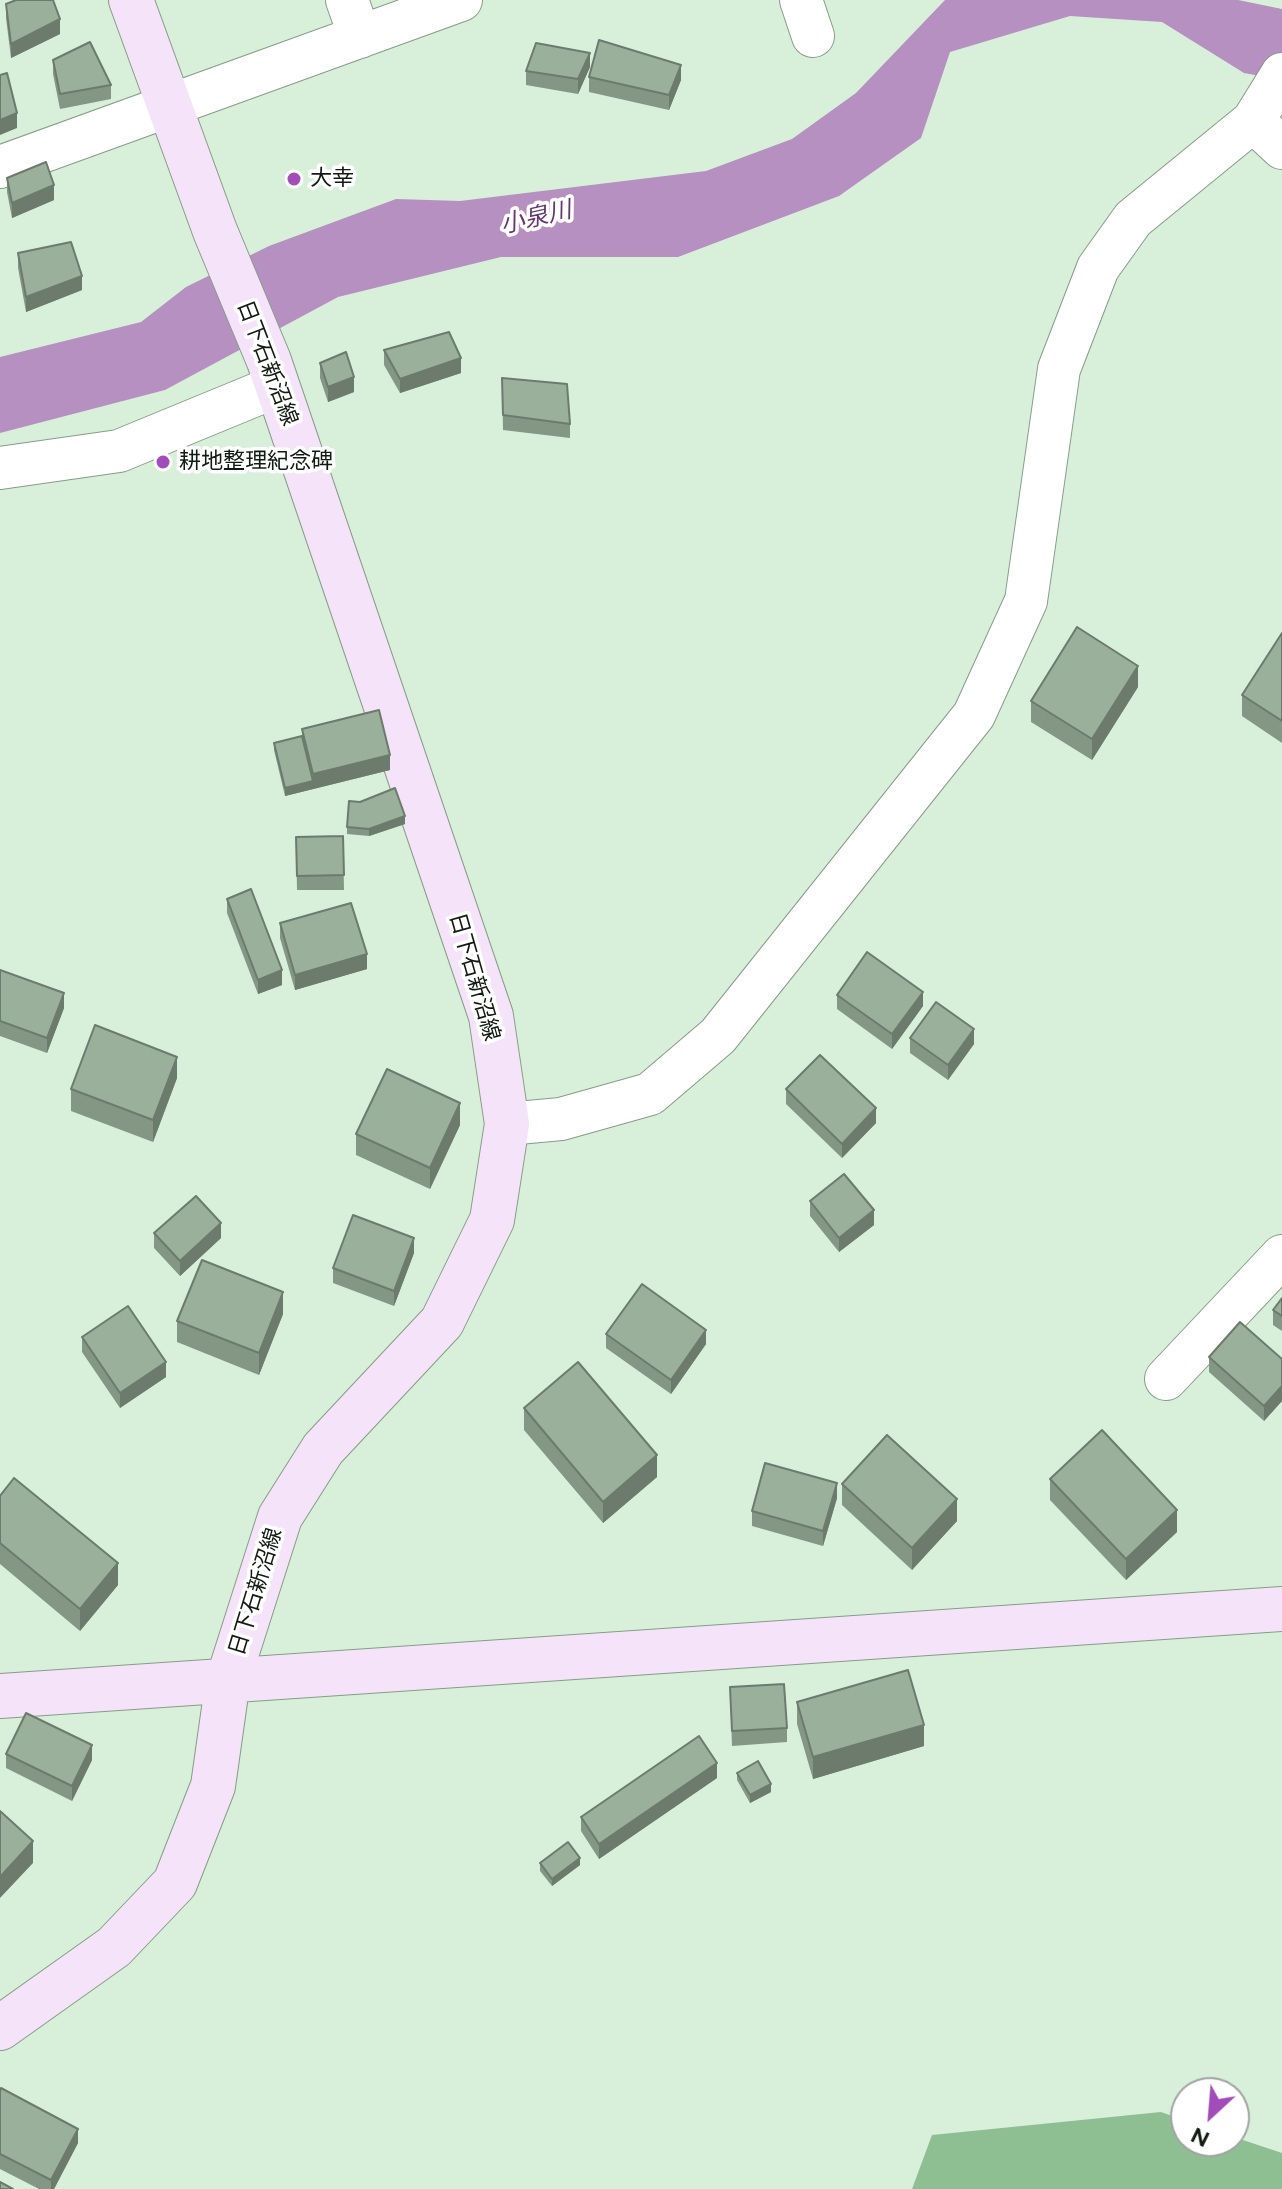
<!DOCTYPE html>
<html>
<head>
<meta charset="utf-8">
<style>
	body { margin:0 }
	#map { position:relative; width:1282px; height:2189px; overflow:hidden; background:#d8efda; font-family:Figtree,sans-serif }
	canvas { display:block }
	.north { position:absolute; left:1170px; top:2077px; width:80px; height:80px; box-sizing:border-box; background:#fff; border:2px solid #a0a3a1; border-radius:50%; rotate:206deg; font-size:22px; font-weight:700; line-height:32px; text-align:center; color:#121a13 }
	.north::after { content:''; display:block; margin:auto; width:28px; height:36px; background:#a24cb9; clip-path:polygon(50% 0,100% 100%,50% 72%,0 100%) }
</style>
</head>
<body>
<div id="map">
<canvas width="1282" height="2189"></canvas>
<div class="north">N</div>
</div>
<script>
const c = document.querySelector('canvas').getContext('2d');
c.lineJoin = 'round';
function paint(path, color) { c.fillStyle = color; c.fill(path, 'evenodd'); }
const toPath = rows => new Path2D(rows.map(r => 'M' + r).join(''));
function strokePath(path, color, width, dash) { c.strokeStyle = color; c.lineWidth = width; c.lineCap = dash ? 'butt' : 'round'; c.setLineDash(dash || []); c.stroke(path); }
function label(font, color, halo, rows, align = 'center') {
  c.font = font + ' Figtree,"Noto Sans JP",sans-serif'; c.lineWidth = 7; c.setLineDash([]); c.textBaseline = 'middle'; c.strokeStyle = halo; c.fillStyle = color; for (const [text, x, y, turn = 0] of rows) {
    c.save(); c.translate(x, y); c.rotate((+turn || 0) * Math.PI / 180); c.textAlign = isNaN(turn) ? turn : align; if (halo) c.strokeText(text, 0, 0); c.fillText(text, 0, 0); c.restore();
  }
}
paint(toPath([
	[1161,2112,1186,2121,1186,2141,1234,2141,1234,2137,1282,2153,1282,2189,912,2189,932,2135]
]), '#8ebf92');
paint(toPath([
	[945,0,1238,0,1282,9,1282,80,1244,73,1162,22,1070,16,950,52,921,138,839,196,678,257,501,257,338,297,165,390,0,433,0,357,141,322,186,287,269,246,396,199,460,201,706,171,792,139,856,93]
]), '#b590c0');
const street = toPath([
	[347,0,360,37],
	[801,0,813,36],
	[1282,74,1253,121,1282,148],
	[0,167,461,0],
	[0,468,119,451,277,386],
	[507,1124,561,1119,650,1094,718,1036,974,715,1026,601,1059,369,1098,268,1133,219,1253,121],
	[1166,1379,1282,1256]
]);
const secondary = toPath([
	[0,1696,1282,1609],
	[0,2028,114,1947,175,1883,213,1786,228,1680,280,1517,323,1449,442,1322,492,1220,507,1124,491,1016,269,361,215,231,131,0]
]);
strokePath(street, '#879c88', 44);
strokePath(secondary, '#879c88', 46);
strokePath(street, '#fff', 42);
strokePath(secondary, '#f5e4f9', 44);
paint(toPath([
	[6,4,60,34,11,58,6,18],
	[53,60,111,85,111,99,60,109,53,74],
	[590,67,578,94,526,85,526,71],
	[589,77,681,80,669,110,589,92],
	[7,178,54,200,12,218,7,192],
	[18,253,82,290,26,312,18,268],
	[384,350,461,373,400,393,384,365],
	[320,363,354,392,328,402,320,378],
	[502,378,570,424,570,438,503,430],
	[1282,633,1282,743,1242,716,1242,695],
	[1138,687,1092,760,1031,722,1031,701],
	[302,729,390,770,285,796,274,750,274,743,302,736],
	[405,824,369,836,347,834,347,827],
	[343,836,344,890,297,890,296,837],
	[227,899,282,985,258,994,227,913],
	[280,923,367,969,295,990,280,938],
	[0,970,64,1008,47,1053,0,1036],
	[837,995,923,1006,892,1049,837,1009],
	[910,1038,974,1044,948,1080,910,1053],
	[177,1078,153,1142,71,1111,71,1089],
	[786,1089,876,1123,842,1158,786,1104],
	[460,1125,430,1189,356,1155,356,1134],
	[810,1201,874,1225,839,1252,810,1216],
	[154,1233,221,1238,180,1276,154,1248],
	[414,1253,394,1306,333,1283,333,1268],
	[1282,1298,1282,1331,1273,1325,1273,1310],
	[283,1314,259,1375,177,1342,177,1321],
	[606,1334,706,1344,671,1394,606,1348],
	[82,1337,166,1377,120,1408,82,1352],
	[1209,1357,1282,1359,1282,1401,1264,1421,1209,1372],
	[524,1408,657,1477,603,1523,524,1430],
	[1050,1479,1177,1532,1126,1580,1050,1500],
	[842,1484,957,1521,912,1570,842,1505],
	[0,1496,118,1585,80,1631,0,1564],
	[837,1498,823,1546,752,1526,752,1511],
	[730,1687,787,1728,787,1742,732,1746],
	[797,1702,924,1746,813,1779,797,1724],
	[6,1754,92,1760,72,1801,6,1768],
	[737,1773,771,1792,750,1803,737,1780],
	[717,1778,599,1859,581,1831,581,1817],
	[540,1863,580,1865,552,1886,540,1871],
	[0,2091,78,2143,54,2189,39,2189,0,2169]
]), '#849785');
paint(toPath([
	[60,19,60,34,11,58,11,44],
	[590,53,590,67,578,94,578,79],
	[681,65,681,80,669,110,669,95],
	[17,113,17,128,0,135,0,120],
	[54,185,54,200,12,218,12,203],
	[82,276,82,290,26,312,26,297],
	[461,358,461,373,400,393,400,379],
	[354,377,354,392,328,402,328,387],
	[1138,666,1138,687,1092,760,1092,739],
	[390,755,390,770,285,796,285,788,313,781,313,774],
	[405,816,405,824,369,836,369,829],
	[367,954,367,969,295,990,295,975],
	[282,970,282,985,258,994,258,980],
	[923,992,923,1006,892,1049,892,1034],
	[64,993,64,1008,47,1053,47,1038],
	[974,1029,974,1044,948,1080,948,1065],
	[177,1057,177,1078,153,1142,153,1120],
	[460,1103,460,1125,430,1189,430,1168],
	[876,1108,876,1123,842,1158,842,1144],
	[874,1210,874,1225,839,1252,839,1238],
	[221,1223,221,1238,180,1276,180,1261],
	[414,1238,414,1253,394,1306,394,1291],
	[283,1292,283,1314,259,1375,259,1353],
	[706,1330,706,1344,671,1394,671,1380],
	[166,1362,166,1377,120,1408,120,1393],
	[1282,1386,1282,1401,1264,1421,1264,1406],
	[657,1455,657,1477,603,1523,603,1502],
	[837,1483,837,1498,823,1546,823,1531],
	[957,1499,957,1521,912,1570,912,1548],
	[1177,1510,1177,1532,1126,1580,1126,1559],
	[118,1563,118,1585,80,1631,80,1609],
	[924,1725,924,1746,813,1779,813,1757],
	[92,1745,92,1760,72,1801,72,1786],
	[717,1763,717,1778,599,1859,599,1844],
	[771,1784,771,1792,750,1803,750,1795],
	[33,1841,33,1863,0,1898,0,1877],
	[580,1858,580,1865,552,1886,552,1879],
	[78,2129,78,2143,54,2189,51,2189,51,2180]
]), '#6c7b6c');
const building = toPath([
	[16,0,53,0,60,19,11,44,6,4,16,0],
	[599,40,681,65,669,95,589,77,599,40],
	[90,42,111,85,60,94,53,60,90,42],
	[536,43,590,53,578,79,526,71,536,43],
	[7,73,17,113,0,120,0,75,7,73],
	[46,162,54,185,12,203,7,178,46,162],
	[71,242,82,276,26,297,18,253,71,242],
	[449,332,461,358,400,379,384,350,449,332],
	[346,352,354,377,328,387,320,363,346,352],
	[502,378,567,384,570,424,503,415,502,378],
	[1077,627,1138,666,1092,739,1031,701,1077,627],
	[1282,633,1282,721,1242,695,1282,633],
	[379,710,390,755,313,774,302,729,379,710],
	[302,736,313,781,285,788,274,743,302,736],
	[395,788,405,816,369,829,347,827,349,801,360,802,395,788],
	[343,836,344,875,297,876,296,837,343,836],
	[251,889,282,970,258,980,227,899,251,889],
	[351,903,367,954,295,975,280,923,351,903],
	[867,952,923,992,892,1034,837,995,867,952],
	[0,970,64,993,47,1038,0,1021,0,970],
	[936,1002,974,1029,948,1065,910,1038,936,1002],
	[95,1025,177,1057,153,1120,71,1089,95,1025],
	[820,1055,876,1108,842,1144,786,1089,820,1055],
	[387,1069,460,1103,430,1168,356,1134,387,1069],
	[844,1174,874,1210,839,1238,810,1201,844,1174],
	[196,1196,221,1223,180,1261,154,1233,196,1196],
	[353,1215,414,1238,394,1291,333,1268,353,1215],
	[202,1260,283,1292,259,1353,177,1321,202,1260],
	[642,1284,706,1330,671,1380,606,1334,642,1284],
	[1282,1298,1282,1316,1273,1310,1282,1298],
	[128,1306,166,1362,120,1393,82,1337,128,1306],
	[1240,1322,1282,1359,1282,1386,1264,1406,1209,1357,1240,1322],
	[578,1362,657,1455,603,1502,524,1408,578,1362],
	[1102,1430,1177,1510,1126,1559,1050,1479,1102,1430],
	[887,1435,957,1499,912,1548,842,1484,887,1435],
	[765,1463,837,1483,823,1531,752,1511,765,1463],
	[14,1478,118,1563,80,1609,0,1543,0,1496,14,1478],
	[908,1670,924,1725,813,1757,797,1702,908,1670],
	[784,1684,787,1728,732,1731,730,1687,784,1684],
	[26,1713,92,1745,72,1786,6,1754,26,1713],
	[699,1736,717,1763,599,1844,581,1817,699,1736],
	[758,1761,771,1784,750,1795,737,1773,758,1761],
	[0,1811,33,1841,0,1877,0,1811],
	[568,1842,580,1858,552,1879,540,1863,568,1842],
	[1,2088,78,2129,51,2180,0,2154,0,2091,1,2088],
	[0,2182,13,2189,0,2189,0,2182]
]);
paint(building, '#9ab09b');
strokePath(building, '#6c7b6c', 2);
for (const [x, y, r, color] of [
	[294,179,8,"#a24cb9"],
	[163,462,8,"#a24cb9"]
]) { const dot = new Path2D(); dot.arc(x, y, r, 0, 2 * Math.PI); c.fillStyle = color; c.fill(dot); strokePath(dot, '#fff', 3); }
label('22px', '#121a13', '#fff', [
	["大幸",310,179],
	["耕地整理紀念碑",179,462]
], 'left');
label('22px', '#121a13', '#fff', [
	["日下石新沼線",267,363,69],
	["日下石新沼線",474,977,74],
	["日下石新沼線",256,1592,-73]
]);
label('italic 24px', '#653672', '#fff', [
	["小泉川",536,218,-13]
]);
</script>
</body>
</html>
